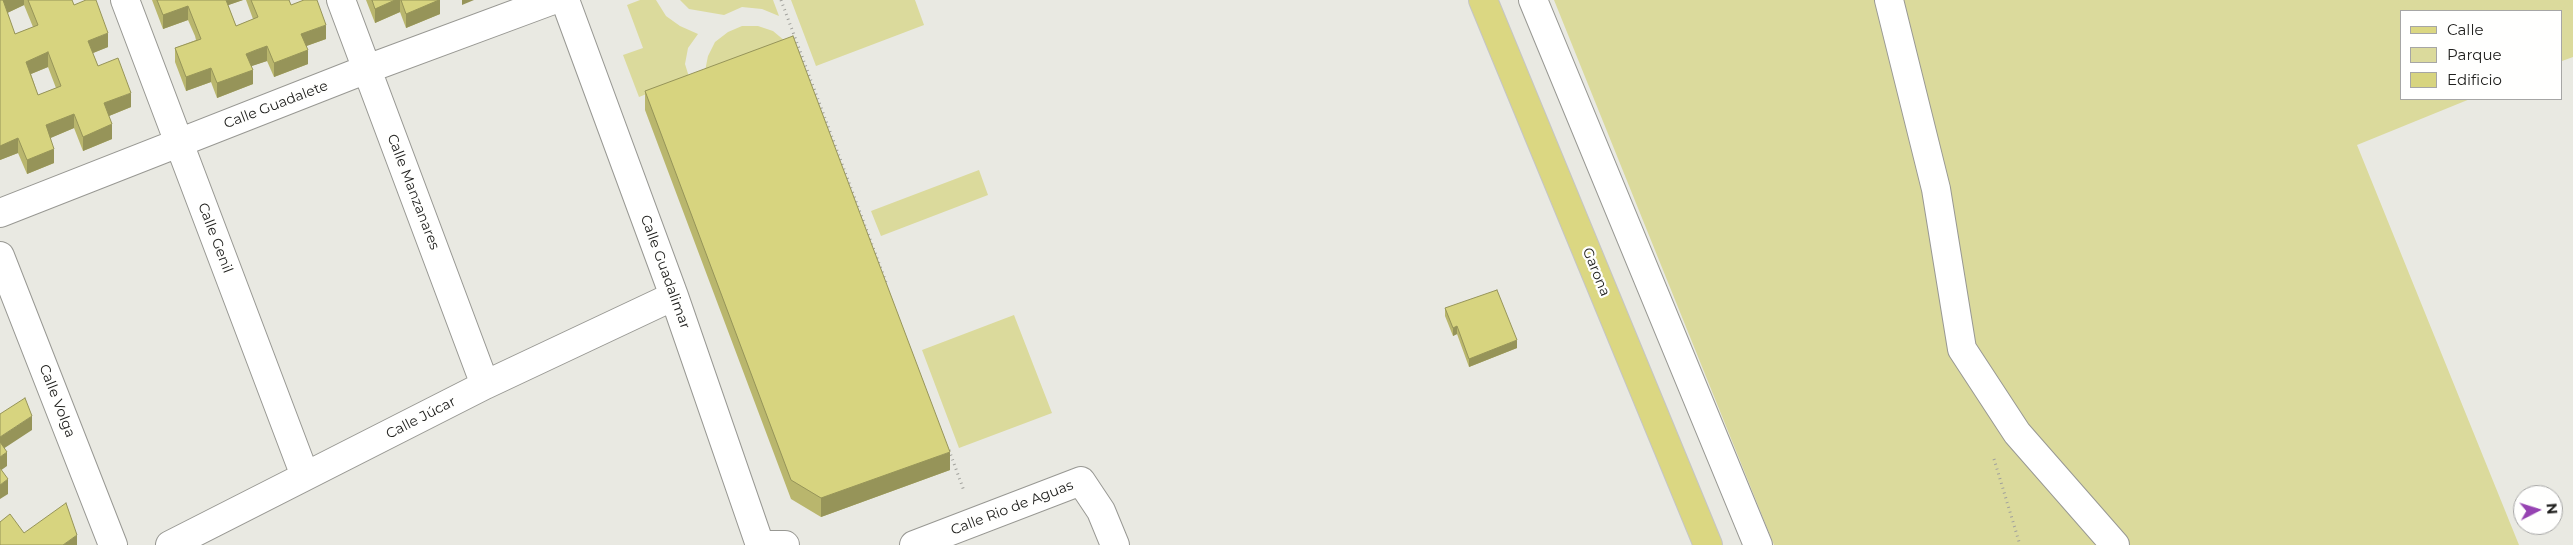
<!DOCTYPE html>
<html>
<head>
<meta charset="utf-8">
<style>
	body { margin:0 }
	#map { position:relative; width:2573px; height:545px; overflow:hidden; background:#e9e9e2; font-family:Montserrat,sans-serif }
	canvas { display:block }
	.legend { position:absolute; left:2400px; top:10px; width:162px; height:90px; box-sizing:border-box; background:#fffffe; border:1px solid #a6a6a5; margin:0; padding:6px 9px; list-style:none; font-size:15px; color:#21211f }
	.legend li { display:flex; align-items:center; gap:10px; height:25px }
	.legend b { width:25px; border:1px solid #a6a6a5 }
	.north { position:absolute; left:2513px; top:485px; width:50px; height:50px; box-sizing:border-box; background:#fffffe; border:1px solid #a6a6a5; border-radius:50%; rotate:85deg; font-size:14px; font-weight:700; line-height:20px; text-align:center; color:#21211f }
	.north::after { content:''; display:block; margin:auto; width:18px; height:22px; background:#9643b2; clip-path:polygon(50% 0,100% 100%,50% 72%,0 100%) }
</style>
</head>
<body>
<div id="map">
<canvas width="2573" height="545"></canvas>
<ul class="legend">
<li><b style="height:6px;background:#dbd782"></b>Calle</li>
<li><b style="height:14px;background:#dbda9c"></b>Parque</li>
<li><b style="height:14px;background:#d7d47f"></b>Edificio</li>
</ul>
<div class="north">N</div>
</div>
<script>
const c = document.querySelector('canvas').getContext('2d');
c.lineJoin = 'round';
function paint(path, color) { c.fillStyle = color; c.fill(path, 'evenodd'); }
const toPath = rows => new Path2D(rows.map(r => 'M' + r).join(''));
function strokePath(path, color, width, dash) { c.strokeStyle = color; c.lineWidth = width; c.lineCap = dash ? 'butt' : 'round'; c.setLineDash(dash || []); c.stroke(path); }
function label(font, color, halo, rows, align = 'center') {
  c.font = font + ' Montserrat,sans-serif'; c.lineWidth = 4.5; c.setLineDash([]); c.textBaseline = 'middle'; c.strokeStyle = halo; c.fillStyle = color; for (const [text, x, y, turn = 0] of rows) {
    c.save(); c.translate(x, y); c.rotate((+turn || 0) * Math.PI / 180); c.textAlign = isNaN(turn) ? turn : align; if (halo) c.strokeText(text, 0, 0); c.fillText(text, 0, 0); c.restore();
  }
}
paint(toPath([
	[640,0,656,0,666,16,680,26,698,34,688,48,685,64,689,77,639,97,623,55,643,48,627,5],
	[680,0,773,0,779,16,762,9,742,7,724,15,689,9],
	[791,0,915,0,924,25,816,66],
	[1554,0,2573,0,2573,57,2562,61,2562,11,2402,11,2402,99,2470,99,2357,145,2519,545,1774,545],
	[742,26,758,26,773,31,785,41,705,71,708,56,715,42,728,32],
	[979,170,988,195,881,236,871,211],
	[1014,315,1052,413,959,448,922,350]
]), '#dbda9c');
const minor = toPath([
	[125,0,305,476],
	[341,0,485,385],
	[565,0,674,296,760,545],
	[1533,0,1758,545],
	[1889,0,1936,189,1962,349,2017,433,2115,545],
	[0,213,367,69,553,0],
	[0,256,113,545],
	[170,545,485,385,674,296],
	[769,545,785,545],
	[914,545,1081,481,1101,511,1115,545]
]);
const major = toPath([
	[1483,0,1708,545]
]);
strokePath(minor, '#989893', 30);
strokePath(major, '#c5c5c5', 30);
strokePath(toPath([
	[781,0,887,285],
	[949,450,964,491],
	[1994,459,2020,545]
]), '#a1a19c', 3, [1, 4]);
strokePath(minor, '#fff', 28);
strokePath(major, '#dbd782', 28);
paint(toPath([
	[0,0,72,0,74,5,108,47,93,53,98,66,131,107,109,116,112,139,83,151,74,128,50,138,54,163,27,174,18,153,0,160],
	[24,5,33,27,15,34,7,13],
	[48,67,56,88,38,95,31,74],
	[152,0,243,0,228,5,236,26,253,19,246,0,289,0,291,5,326,39,306,46,308,64,274,77,267,61,251,66,253,84,217,98,211,82,186,91,175,62,175,48,196,40,195,36,188,20,163,29],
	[366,0,440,0,440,14,406,28,400,12,375,23],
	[645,91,950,470,821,517,791,499,645,110],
	[1445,308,1517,348,1469,367,1457,334,1453,336,1445,316]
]), '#b9b66d');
paint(toPath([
	[3,0,24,0,24,5,3,15],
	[223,0,243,0,223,7],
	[395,0,400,0,400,12,375,23,375,9],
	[439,0,440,0,440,14,406,28,406,14],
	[462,0,474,0,462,5],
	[188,6,188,20,163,29,163,15],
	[326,25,326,39,301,48,301,34],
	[108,33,108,47,88,55,88,41],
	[267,46,267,61,246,68,246,54],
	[308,50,308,64,274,77,274,63],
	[48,52,48,67,26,76,26,62],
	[211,68,211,82,186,91,186,77],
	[253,70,253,84,217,98,217,83],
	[131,93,131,107,104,118,104,103],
	[74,114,74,128,46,140,46,125],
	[112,124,112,139,83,151,83,137],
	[18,138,18,153,0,160,0,146],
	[54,149,54,163,27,174,27,160],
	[1457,326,1457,334,1453,336,1453,328],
	[1517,340,1517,348,1469,367,1469,359],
	[32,416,32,430,0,451,0,437],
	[7,452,7,466,0,471,0,457],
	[950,452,950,470,821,517,821,498],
	[8,479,8,494,0,499,0,485],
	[77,535,77,545,63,545]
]), '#969459');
const building = toPath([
	[0,0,3,0,15,34,38,25,28,0,72,0,74,5,86,0,96,0,108,33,88,41,98,66,118,58,131,93,104,103,112,124,83,137,74,114,46,125,54,149,27,160,18,138,0,146,0,0],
	[48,52,61,86,38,95,26,62,48,52],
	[157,0,226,0,236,26,258,17,251,0,289,0,291,5,304,0,317,0,326,25,301,34,308,50,274,63,267,46,256,50,246,54,253,70,217,83,211,68,186,77,175,48,201,39,188,6,163,15,157,0],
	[372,0,395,0,375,9,372,0],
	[401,0,439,0,406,14,401,0],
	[793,36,950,452,821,498,791,480,645,91,793,36],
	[1497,290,1517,340,1469,359,1457,326,1453,328,1445,308,1497,290],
	[25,398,32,416,0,437,0,414,25,398],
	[0,442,7,452,0,457,0,442],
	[0,468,8,479,0,485,0,468],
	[66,503,77,535,63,545,0,545,0,522,10,514,24,533,66,503]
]);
paint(building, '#d7d47f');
strokePath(building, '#969459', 1);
label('14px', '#21211f', '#fffffe', [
	["Calle Guadalete",276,105,-21],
	["Calle Manzanares",413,192,69],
	["Calle Genil",215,238,69],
	["Calle Guadalimar",665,272,70],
	["Garona",1596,272,68],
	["Calle Volga",57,401,69],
	["Calle Júcar",421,418,-27],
	["Calle Rio de Aguas",1012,508,-21]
]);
</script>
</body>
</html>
